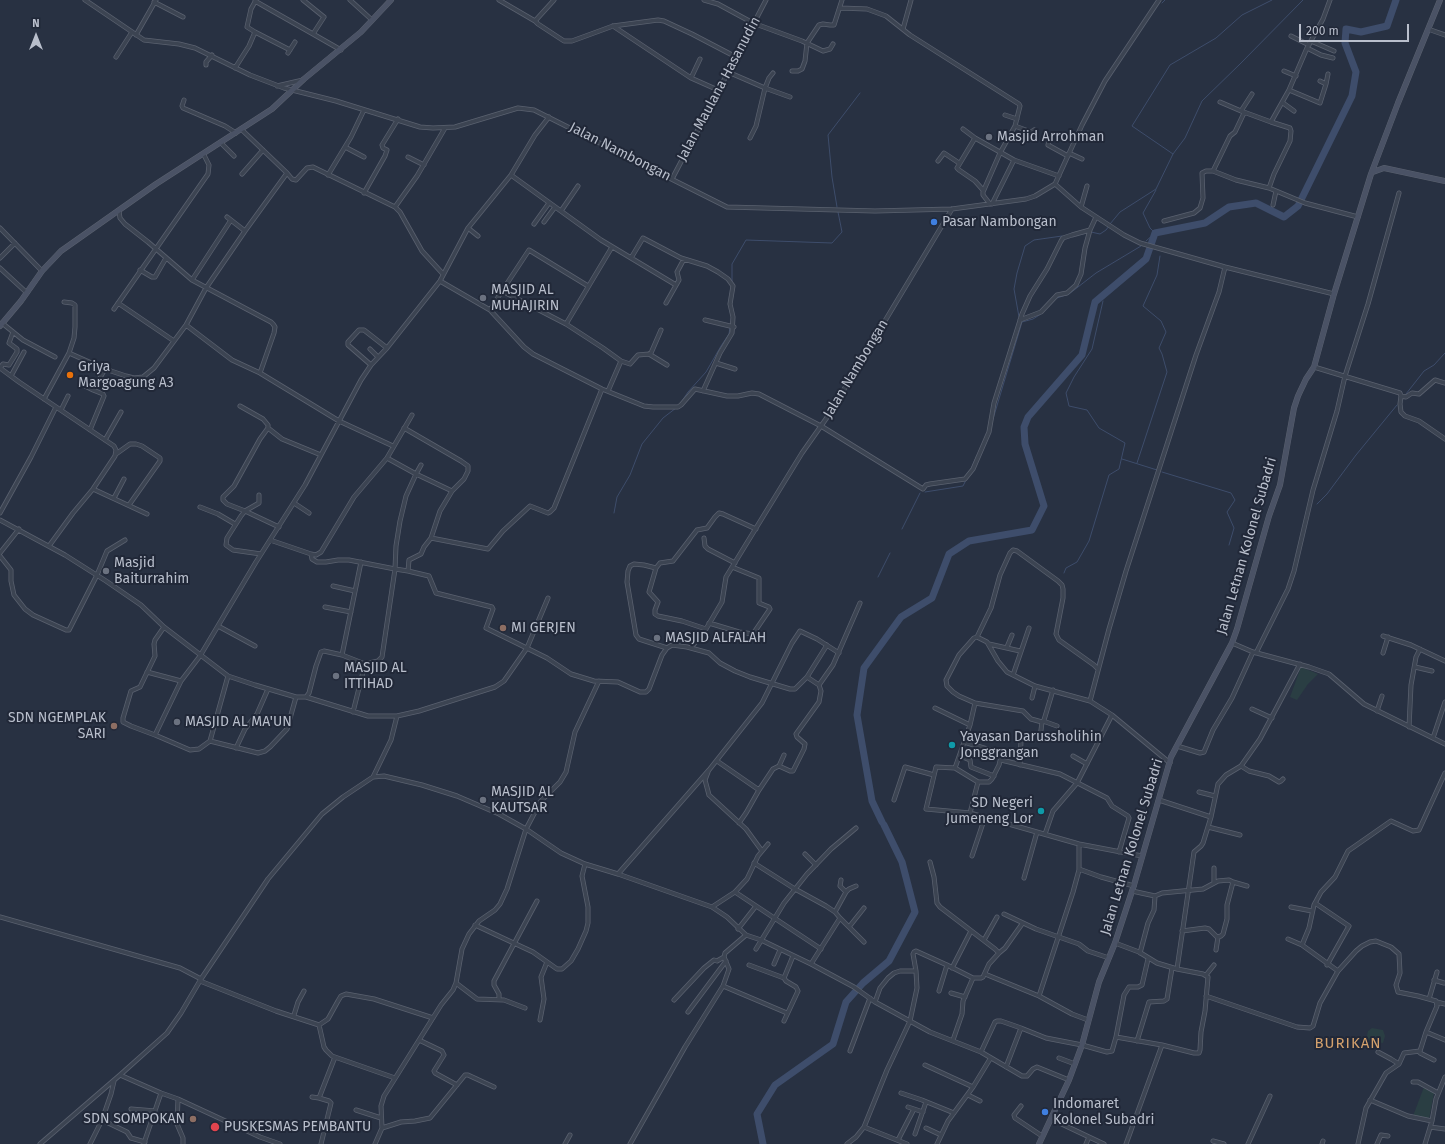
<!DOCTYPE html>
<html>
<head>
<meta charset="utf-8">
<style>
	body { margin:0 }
	#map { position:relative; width:1445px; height:1144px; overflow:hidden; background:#283142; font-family:"Fira Sans",sans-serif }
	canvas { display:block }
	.north { position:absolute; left:16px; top:16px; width:40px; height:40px; -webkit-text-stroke:3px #212838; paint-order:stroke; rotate:0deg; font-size:11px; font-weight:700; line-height:16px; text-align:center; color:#b9bfcc }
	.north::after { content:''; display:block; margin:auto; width:14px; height:18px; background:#b9bfcc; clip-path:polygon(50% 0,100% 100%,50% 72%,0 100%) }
	.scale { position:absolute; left:1299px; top:24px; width:110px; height:18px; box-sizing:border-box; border:2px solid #b9bfcc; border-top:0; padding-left:5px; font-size:12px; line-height:14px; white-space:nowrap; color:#b9bfcc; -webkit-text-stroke:3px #212838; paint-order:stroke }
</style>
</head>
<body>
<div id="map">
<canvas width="1445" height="1144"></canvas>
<div class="north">N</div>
<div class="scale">200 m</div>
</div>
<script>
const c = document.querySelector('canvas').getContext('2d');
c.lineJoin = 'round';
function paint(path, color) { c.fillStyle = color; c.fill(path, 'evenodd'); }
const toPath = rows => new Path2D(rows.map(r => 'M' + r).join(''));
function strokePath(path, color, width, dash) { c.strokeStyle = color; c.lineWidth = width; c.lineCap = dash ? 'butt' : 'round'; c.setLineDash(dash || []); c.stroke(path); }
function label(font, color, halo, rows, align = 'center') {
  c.font = font + ' "Fira Sans",sans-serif'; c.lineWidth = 4; c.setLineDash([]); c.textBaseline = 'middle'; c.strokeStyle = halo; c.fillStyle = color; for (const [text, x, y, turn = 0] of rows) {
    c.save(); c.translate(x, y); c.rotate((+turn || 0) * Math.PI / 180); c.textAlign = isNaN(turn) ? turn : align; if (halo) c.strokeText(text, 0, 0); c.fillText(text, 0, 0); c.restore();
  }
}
paint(toPath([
	[1301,667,1318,674,1308,684,1297,700,1290,697],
	[1372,1028,1383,1030,1385,1036,1383,1043,1366,1040,1368,1031],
	[1424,1087,1434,1093,1429,1119,1413,1116]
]), '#2a3e43');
strokePath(toPath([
	[1162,3,1165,0],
	[1173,154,1185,138,1202,101,1241,63,1303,0],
	[837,207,832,177,828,135,860,93],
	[1110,224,1120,212,1156,189,1173,154,1132,126,1170,65,1216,38,1242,15,1272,0],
	[1091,232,1100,234,1106,230,1109,226],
	[1081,234,1088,233],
	[1146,241,1155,233,1150,228,1143,213,1156,190],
	[732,283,732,264,746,240,832,243,842,232,838,212],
	[1057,298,1069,294,1096,273,1141,246],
	[1043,312,1052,303],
	[1019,317,1014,289,1017,273,1025,246,1034,240,1062,236],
	[1406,394,1424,371,1434,365,1445,353],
	[682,401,688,392,706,372,721,346,729,334,730,327],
	[993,419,1022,322,1033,319,1041,314],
	[1122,459,1157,470],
	[1137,463,1167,372,1162,354,1159,348,1166,332,1161,321,1143,306,1157,275,1160,256],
	[971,469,977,455],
	[1162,472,1231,493,1235,500,1227,512,1234,528,1229,545],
	[925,492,963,486,966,480],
	[1317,504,1327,494,1356,455,1397,405],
	[614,513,617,497,630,475,642,444,663,418,676,408],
	[902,529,920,493],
	[1064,573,1066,568,1077,562,1089,541,1109,475,1119,469,1125,443,1099,428,1087,410,1069,406,1066,393,1074,377,1092,349,1103,301],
	[878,577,890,553],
	[1097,665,1103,646]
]), '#3e4d6b', 1);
strokePath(toPath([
	[882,822,872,801,857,715,864,668,901,617,932,598,949,554,969,541,1032,530,1044,506,1025,444,1024,427,1028,417,1082,355,1095,302,1146,259,1155,233,1205,223,1229,207,1256,203,1284,217,1298,206,1352,96,1356,72,1345,43,1346,29,1361,32,1387,26,1396,0],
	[763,1144,757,1114,775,1085,833,1044,846,1002,863,983,889,961,915,912,902,862,884,825]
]), '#3e4d6b', 7);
const street = toPath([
	[85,0,144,40,179,44,195,48,250,75,284,88,336,101,420,127,433,128,455,127,518,108,534,110,727,207,875,211,952,209,1026,199,1035,196,1055,184],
	[303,0,324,17,313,34,341,50],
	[350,0,372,20],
	[499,0,535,21,538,24,564,41,572,41,613,26,658,20,664,21,692,34,736,57],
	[704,0,718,4,753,23,802,41,823,51,830,49,833,44],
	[255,1,313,34],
	[154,2,183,17],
	[840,8,867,9,886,16,910,35,1019,104,1020,106,1015,126,1000,153,983,192,983,195,990,204],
	[535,21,554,0],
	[613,26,691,78,718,90],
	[903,29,911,0],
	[1428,29,1445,35],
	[255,32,290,50],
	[136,35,156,0],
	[1291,36,1309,45],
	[1311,41,1334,51],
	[1307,48,1321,55,1333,58],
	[288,53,295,42],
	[116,57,132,32],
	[206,65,206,62,212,55],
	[235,68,249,46,255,32,247,27,251,9,256,0],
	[792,71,798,71,802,69,805,61,807,43,819,25,823,24,830,25,834,25,842,0],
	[1284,71,1296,76],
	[728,72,765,88,756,126,750,138],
	[773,73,769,78,765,88,790,97],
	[691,78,700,59],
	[1326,84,1328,74],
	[277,86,303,80],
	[1289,90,1320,103,1326,84,1320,81],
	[1252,94,1241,111,1271,122],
	[184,100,182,106,183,108,225,126,236,133],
	[1220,102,1241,111],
	[1283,103,1294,111],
	[1244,113,1235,132,1230,136,1213,171,1236,180,1269,188,1305,203,1358,217],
	[1005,115,1017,119],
	[1015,126,1031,132,1034,130],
	[963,129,975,138,1014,160,992,204],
	[975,138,957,168,959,170,975,181,983,190],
	[1050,138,1048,145,1068,156],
	[221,143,234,156],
	[345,147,364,157],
	[1069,153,1082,159],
	[408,157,424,165],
	[1014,160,1059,176],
	[938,161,944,153,959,163],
	[287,173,292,179,296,180,307,168,313,167,395,207,400,212,422,251,443,274],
	[242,174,263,150],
	[328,175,351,137,364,110],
	[511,175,601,240,676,285],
	[672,179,766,0],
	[1055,184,1081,207,1124,235,1140,243,1225,267,1334,294],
	[1055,184,1082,125,1105,81,1159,0],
	[1269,188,1274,174,1290,141,1291,131,1290,128,1271,122,1289,90,1307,48,1323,19,1330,0],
	[364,193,385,156,387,150,383,148,382,145,398,119],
	[1273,205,1276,191],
	[395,207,417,176,445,128],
	[1081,207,1087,186],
	[119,211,120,218,125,224,148,242,192,280,271,322,273,324,275,327,274,333,260,373,339,421,393,446],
	[561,211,578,186],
	[227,217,245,231],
	[1164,221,1194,213,1200,208,1203,198,1202,173,1206,171,1213,171],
	[544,222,555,207],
	[534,224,549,203],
	[0,228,42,271],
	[468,228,478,236],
	[0,258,15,243],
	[631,258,643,238,681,258,707,266,718,272,728,279,733,286,730,304,733,317,732,333,720,353,703,391],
	[0,268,27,293],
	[140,270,152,277,155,277,166,258],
	[192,280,231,220],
	[440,281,490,310,524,347,533,354,602,389,644,406,653,407,678,407,681,405,695,389,727,396,738,396,752,393,759,394,821,426,923,489,926,485,930,484,965,479,973,469,989,432,994,403,1022,314,1030,296,1047,269,1061,241,1063,238,1072,235,1090,230,1096,217],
	[502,291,529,250,588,286],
	[118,303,174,341],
	[666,303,679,280,677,272,684,259],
	[114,309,208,174,209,165,204,155],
	[490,310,502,291,566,324,603,348,621,361,608,391],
	[705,320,734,327],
	[1020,320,1041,312,1057,295,1067,293,1076,285,1081,274,1085,248,1090,230],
	[2,323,23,340,55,357],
	[566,324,612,247],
	[186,325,232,360,260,373],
	[370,349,378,357],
	[69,353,105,369,126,376,134,378,143,377,154,368,186,325,206,288,245,231,287,173,241,129],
	[649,354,667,365],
	[621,361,630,364,638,355,649,354,651,353,661,330],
	[716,363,735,369],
	[371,365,348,345,348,342,359,330,364,330,387,348],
	[1314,367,1400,393,1401,396,1400,404,1401,412,1405,416,1419,421,1445,439],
	[0,368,19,382,114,446,116,450,115,456,93,489,73,513,49,546],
	[0,368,3,364,9,365,17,352,17,349,9,343,13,332],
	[11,376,24,352],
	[83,385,93,390],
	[1401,396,1406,397,1412,393,1419,394,1435,380,1445,383],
	[44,399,69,353,74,338,75,327,75,305,72,303,64,302],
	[240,406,263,419,268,425,268,428],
	[61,410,68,396],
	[404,428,461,461,468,466,468,471,464,479,452,491],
	[90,430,104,396,103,394,93,390,105,369],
	[105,440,121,412],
	[116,454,130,444,136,444,142,446,160,458,160,461,129,505],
	[387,458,416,474,421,465],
	[93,489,147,514],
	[259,495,259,503,245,511,279,527],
	[114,498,124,479],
	[294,503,309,513],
	[200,507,218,514,235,524],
	[0,513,31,457,56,407],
	[0,520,65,555,106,581,141,605,164,627,228,676,255,685,296,697,306,697,368,716,397,716,419,711,495,687,504,681,527,648,548,598],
	[431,538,488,549,503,531,530,506,548,513,550,512,554,508,602,389],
	[704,538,705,546,708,549,735,563],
	[270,540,311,554,312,559,317,562,326,562,338,560,349,560,395,569,396,546,400,521,406,496,416,474,452,491,440,511,431,538,424,547,421,554,409,560,408,571,429,576,436,593,492,607,493,609,486,628,547,658,571,674,594,681,618,682,640,692,646,692,649,689,662,655,667,648,672,645,687,647,709,653,720,663,735,671,750,677,790,689,795,689,807,677,819,685,821,691,819,702,796,734,797,737,805,744,804,749,793,771,790,771,779,766,773,769,759,790,746,813,739,823],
	[0,553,19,529],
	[261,554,233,550,226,545,227,538,241,516,245,511,227,504,223,500,223,497,234,486,260,439,268,428,282,439,321,455],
	[311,554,316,555,321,552,354,497,387,458,412,415],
	[0,556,11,570,11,581,14,595,25,609,33,615,66,630,69,630,97,575,107,551,125,540],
	[656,568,649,592,658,602,655,610,655,614,658,616,682,621,706,629],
	[333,586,355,591],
	[325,607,351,612],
	[709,623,739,632,753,634,770,609,769,607,759,603,759,578,732,567],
	[218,626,255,646],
	[1383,636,1411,645,1445,661],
	[977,637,987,642,998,661,1007,672,1035,686,1090,701,1112,715,1170,763],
	[1232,643,1253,652,1309,667,1329,674,1364,704,1445,744],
	[989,644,1020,651],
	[1007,647,1012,635],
	[667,648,639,639,636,635,627,582,628,571,630,566,634,564,644,565,656,568,660,563,673,561,697,530,707,528,715,517,719,513,723,514,756,529],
	[691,648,706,629,722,602,726,577,802,453,828,416,952,209],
	[1256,653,1288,589,1294,571,1313,490,1337,411,1345,376,1368,304,1399,193],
	[1383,653,1388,637],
	[342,655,361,562],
	[365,664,378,661,382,657,395,569,408,571],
	[1415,667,1432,671],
	[147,672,181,681],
	[1013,675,1029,628],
	[807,677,827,645],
	[819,685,833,665,860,603],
	[296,697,287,729,270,747,265,751,258,753,210,741,199,749,190,750,155,735,181,681,200,656,256,562,305,485,361,380,371,365,387,348,440,281,468,228,511,175,535,135,549,117],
	[306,697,309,693,316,666,321,652,324,651,342,655,365,664,353,712],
	[1032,698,1035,686],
	[1090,701,1109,629,1126,571,1196,355,1219,292,1225,267],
	[975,703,959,696,953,692,947,686,946,680,959,655,974,638,977,637,991,608,1000,575,1010,553,1013,550,1017,551,1058,581,1062,585,1063,589,1063,598,1056,634,1059,640,1094,665,1098,669],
	[935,708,970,725],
	[1252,709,1272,718],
	[1377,711,1382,696],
	[1043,721,1057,726],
	[1409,727,1411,685,1416,657,1420,649],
	[155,735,131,726,123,722,123,718,131,691,140,687,155,656,154,644,155,640,164,627],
	[1040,738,1042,722],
	[1433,738,1445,702],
	[210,741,228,676],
	[964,742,997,752,1001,757,999,765,992,779,989,782,978,782],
	[1177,746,1200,753,1204,752,1213,730,1232,698,1253,652],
	[236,748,245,729,257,714,268,689],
	[960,756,970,760,971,767,994,776],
	[1073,756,1087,764],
	[1001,760,1060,774,1107,798,1112,806,1128,816,1129,818,1119,852],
	[717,761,759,790],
	[1020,765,1021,740],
	[779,766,784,755],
	[1241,766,1249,771,1269,776,1279,782,1281,781,1283,779],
	[955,768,936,767,926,809,970,813,1079,844,1142,856],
	[708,772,705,780,709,795,746,829,762,851],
	[1445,773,1419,830,1413,831,1391,821,1348,851,1335,877,1321,892,1314,905,1309,928,1302,945,1338,971,1356,951,1362,946,1370,942,1376,941,1391,947,1399,954,1400,973,1396,985,1398,992,1418,996,1436,1001,1437,1006,1426,1032,1445,1040],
	[373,777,391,740,397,716],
	[1199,792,1215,796],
	[894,800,905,767,934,775],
	[1159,800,1211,817],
	[970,813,978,782,955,768,970,725,975,703,1023,711,1031,719,1042,722,1044,720,1053,690],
	[1208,827,1240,835],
	[1045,834,1053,811,1077,783,1112,715],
	[1079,844,1079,870,1073,892,1039,996,1072,1014,1088,1020],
	[805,854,816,865],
	[972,856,985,817],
	[930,862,934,877,937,903,940,907,995,949,999,953,989,964,983,977,981,978,973,978,963,1001,962,1014,953,1040],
	[754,863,795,889,826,906,835,912,840,918,864,942],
	[1079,869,1101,877,1134,886],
	[618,874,709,770,762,703,792,643,800,631,817,639,839,653],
	[1024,878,1037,832],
	[1214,882,1214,868],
	[1233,882,1247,886],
	[1132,891,1155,896,1162,893,1203,889,1218,881,1229,880,1233,882,1227,905,1227,919,1223,934,1221,936,1217,937,1209,929,1205,928,1182,931],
	[735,892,821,949],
	[846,892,849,889,856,886],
	[1315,903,1349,926,1327,965],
	[712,907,735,892,747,879,758,856,768,844],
	[1291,907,1312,911],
	[835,912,846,892,840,886,841,880],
	[1004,914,1036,929,1079,944,1088,951,1109,958],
	[0,917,180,968,201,979],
	[475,925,533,952,557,969,562,969,571,961,578,949,586,931,588,923,588,907,582,876,585,864],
	[849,927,864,908],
	[738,929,756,906],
	[1288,939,1302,945],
	[984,940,997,917],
	[1115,943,1139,952,1157,963,1177,969,1194,852,1201,846,1203,843,1211,817,1218,784,1226,775,1241,766,1260,739,1300,664],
	[756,949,784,903,807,874,831,849,856,828],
	[1216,950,1218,937],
	[999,953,1005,948,1022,924],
	[1140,953,1148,923,1154,910,1155,896],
	[774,964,780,950],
	[811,964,840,918],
	[749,965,784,978],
	[952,968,971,931],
	[985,974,1039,996],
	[1206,975,1214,965],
	[1434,980,1444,983],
	[200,981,276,1011,319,1025,328,1019,338,1001,341,996,346,994,374,999,433,1018],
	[456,983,477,999,504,1000,525,1008],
	[723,986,787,1013],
	[939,991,947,965,973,978],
	[951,993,965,997],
	[1206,996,1297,1027,1310,1028,1313,1026,1320,1003,1338,971],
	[1429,999,1437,972],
	[499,1000,499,994,494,985,494,981,537,901],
	[674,1000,704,968,714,960,717,961,724,957],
	[875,1002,880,988,888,978,894,973,900,971,916,971],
	[1437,1002,1445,1004],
	[688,1012,726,961],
	[294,1015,298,1002,304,991],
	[540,1020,544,999,541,977,547,962],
	[784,1021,798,991,796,987,786,981,784,978,793,956],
	[319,1025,324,1047,326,1050,332,1056,395,1078],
	[1426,1032,1420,1051,1420,1053,1434,1060],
	[1116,1037,1124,995,1129,987,1138,987,1142,985,1148,959],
	[419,1040,442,1051,444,1055,434,1071,435,1073,457,1085],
	[1137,1041,1149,1002,1164,1001,1167,999,1172,968],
	[850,1051,870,998],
	[981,1052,995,1022,997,1021,1001,1021,1021,1028],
	[1378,1052,1391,1059,1399,1064],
	[1059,1058,1075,1064],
	[925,1065,973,1087],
	[1006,1067,1021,1028,1046,1038,1082,1045,1107,1052,1112,1051,1116,1037,1162,1045,1194,1053,1199,1053,1200,1050,1201,1032,1205,1011,1208,977,1203,974,1177,969],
	[120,1075,161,1093,178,1099,260,1137,280,1144],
	[1413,1082,1418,1082,1438,1093],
	[901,1093,922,1100,954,1113],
	[968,1095,980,1101],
	[312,1097,319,1098],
	[178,1099,177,1124,183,1138,183,1144],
	[1370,1100,1408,1116,1432,1121],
	[1021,1106,1014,1115,1015,1118,1042,1136],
	[908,1107,923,1112],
	[131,1109,155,1111],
	[356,1110,381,1118],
	[1051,1119,1104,1144],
	[102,1120,111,1094,114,1081],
	[864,1127,907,1144],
	[1430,1127,1445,1129],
	[382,1128,401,1122,415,1121,430,1118,465,1075,468,1075,494,1087],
	[926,1128,941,1135],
	[915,1134,926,1102],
	[898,1140,914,1109],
	[1213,1141,1224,1144],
	[144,1143,161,1093],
	[40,1144,120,1075,167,1033,181,1013,201,979,268,879,322,814,343,797,373,777,384,776,422,785,457,796,499,814,526,829,561,853,585,864,618,874,712,907,727,917,746,935,761,940,811,964,854,987,875,1002,930,1032,981,1052,1022,1076,1027,1076,1033,1069,1037,1067,1069,1080],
	[90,1144,102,1120,127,1132,131,1138,145,1142],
	[321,1144,331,1103,329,1101,319,1098,335,1057],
	[375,1144,382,1128,381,1106,384,1096,441,1005,453,990,456,983,462,949,469,934,479,921,495,910,500,904,507,889,526,829,535,812,540,802,560,782,566,772,575,732,599,681],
	[565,1144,570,1135],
	[630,1144,685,1047,723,986,729,969,724,957,725,953,746,935],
	[847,1144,856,1137,864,1127,887,1070,910,1021,917,988,916,971,913,954,914,952,916,951,947,965],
	[937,1144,948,1121,973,1087,990,1059],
	[1086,1144,1089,1137],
	[1126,1144,1162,1045],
	[1248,1144,1270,1096],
	[1322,1144,1323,1141],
	[1358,1144,1366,1108,1386,1073,1399,1064,1404,1053,1420,1051],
	[1377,1144,1381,1135,1388,1136],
	[1425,1144,1432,1121,1436,1099,1445,1077]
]);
const secondary = toPath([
	[1373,172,1384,168,1445,181],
	[0,326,21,301,42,271,61,251,156,184,272,109,304,79,361,32,391,0],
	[1039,1144,1069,1080,1082,1045,1099,982,1115,943,1134,885,1171,757,1232,643,1237,629,1269,516,1280,485,1294,408,1298,396,1306,379,1314,367,1334,294,1371,174,1398,103,1440,0]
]);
strokePath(street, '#5a616f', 5);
strokePath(secondary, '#5a616f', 6);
strokePath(street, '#3c4452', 3.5);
strokePath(secondary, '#4a5265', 5);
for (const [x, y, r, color] of [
	[989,137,4,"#6b7280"],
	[934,222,4,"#3f7fe0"],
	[483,298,4,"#6b7280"],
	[70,375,4,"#e8710a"],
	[106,571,4,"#6b7280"],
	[503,628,4,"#8d6e63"],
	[657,638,4,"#6b7280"],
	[336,676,4,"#6b7280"],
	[177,722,4,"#6b7280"],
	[114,726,4,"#8d6e63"],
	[952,745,4,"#0f9aa8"],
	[483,800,4,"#6b7280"],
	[1041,811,4,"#0f9aa8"],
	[1045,1112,4,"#3f7fe0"],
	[193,1119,4,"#8d6e63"],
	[215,1127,5,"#e0444e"]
]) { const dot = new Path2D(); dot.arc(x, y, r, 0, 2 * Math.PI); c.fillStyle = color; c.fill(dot); strokePath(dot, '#212838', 1.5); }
label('14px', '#b9bfcc', '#212838', [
	["Jalan Maulana Hasanudin",719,89,-62],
	["Jalan Nambongan",620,152,27],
	["Jalan Nambongan",856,369,-59],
	["Jalan Letnan Kolonel Subadri",1247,546,-74],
	["Jalan Letnan Kolonel Subadri",1132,847,-73]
]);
label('14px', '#b9bfcc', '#212838', [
	["Masjid Arrohman",997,137],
	["Pasar Nambongan",942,222],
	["MASJID AL",491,290],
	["MUHAJIRIN",491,306],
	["Griya",78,367],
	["Margoagung A3",78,383],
	["Masjid",114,563],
	["Baiturrahim",114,579],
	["MI GERJEN",511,628],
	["MASJID ALFALAH",665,638],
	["MASJID AL",344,668],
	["ITTIHAD",344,684],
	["SDN NGEMPLAK",106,718,"right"],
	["SARI",106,734,"right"],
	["MASJID AL MA'UN",185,722],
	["Yayasan Darussholihin",960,737],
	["Jonggrangan",960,753],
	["MASJID AL",491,792],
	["KAUTSAR",491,808],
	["SD Negeri",1033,803,"right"],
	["Jumeneng Lor",1033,819,"right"],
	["Indomaret",1053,1104],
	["Kolonel Subadri",1053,1120],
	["SDN SOMPOKAN",185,1119,"right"],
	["PUSKESMAS PEMBANTU",224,1127]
], 'left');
c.letterSpacing = '1px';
label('15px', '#d4a16d', '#212838', [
	["BURIKAN",1348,1044]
]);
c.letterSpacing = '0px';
</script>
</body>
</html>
